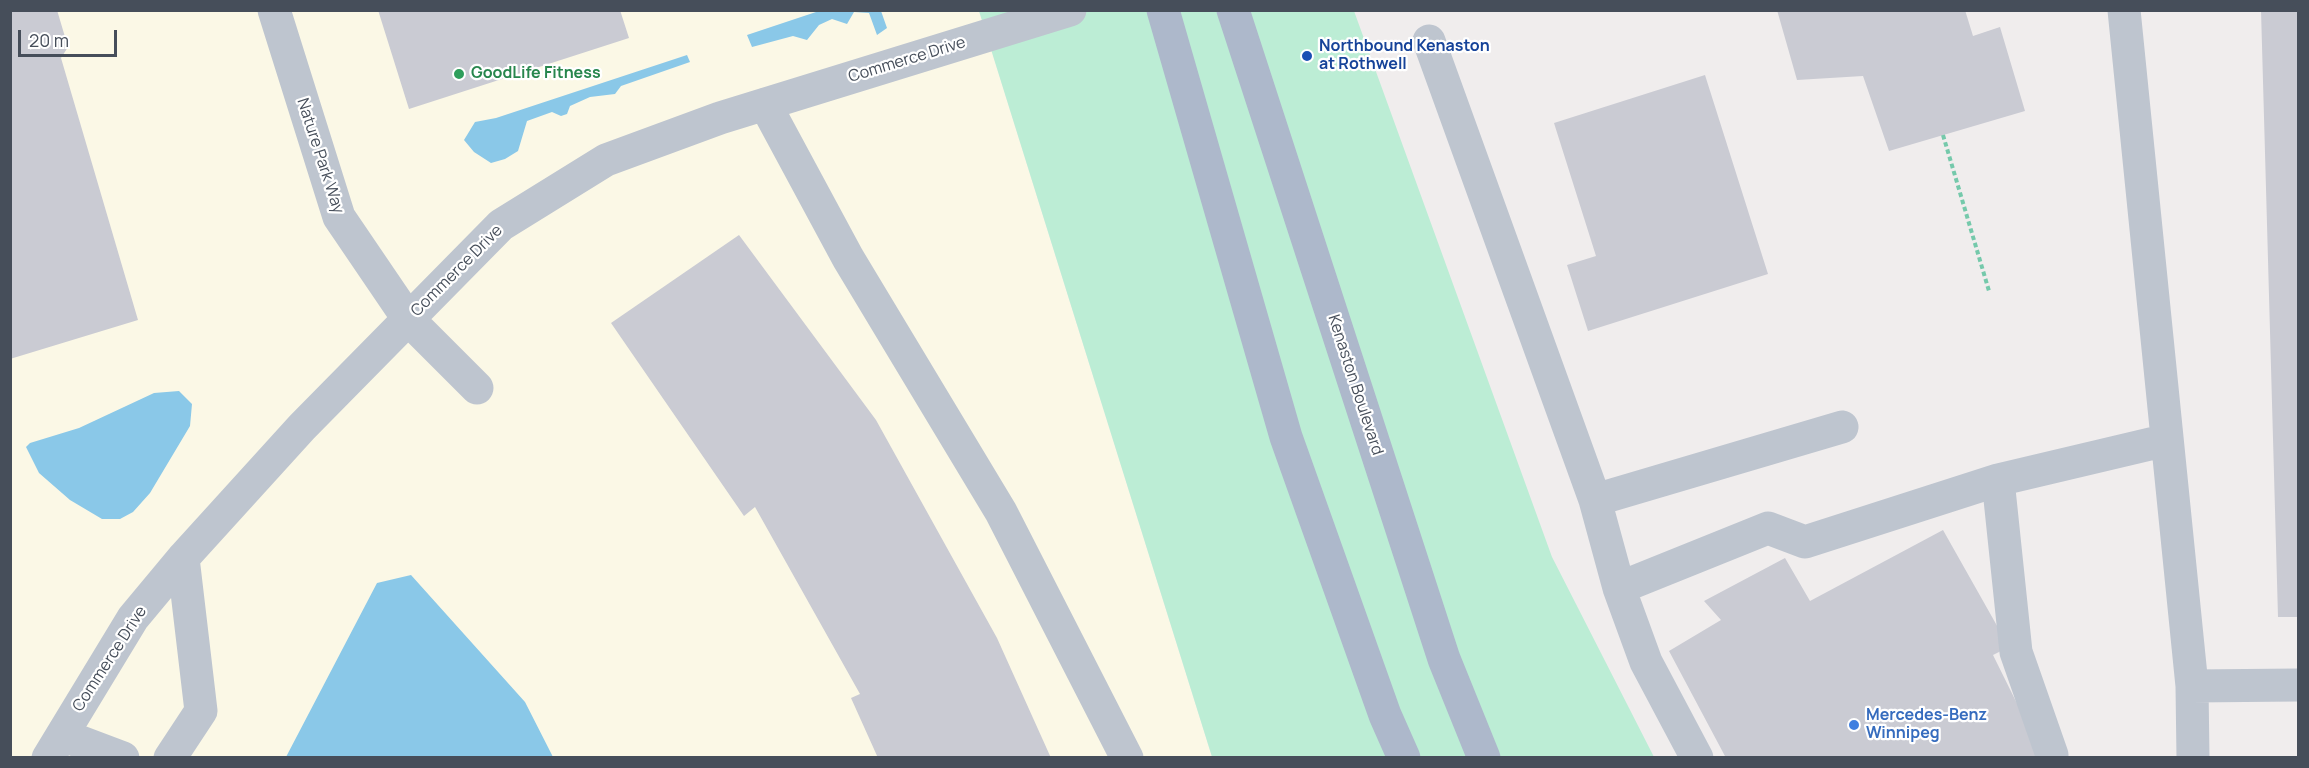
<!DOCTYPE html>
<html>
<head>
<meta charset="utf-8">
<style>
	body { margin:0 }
	#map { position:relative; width:2309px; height:768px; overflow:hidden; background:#f0eded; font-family:Manrope,sans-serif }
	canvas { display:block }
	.frame { position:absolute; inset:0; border:12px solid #464e5a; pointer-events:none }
	.scale { position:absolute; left:18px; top:30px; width:99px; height:27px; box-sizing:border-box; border:3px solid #464e5a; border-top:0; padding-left:8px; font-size:18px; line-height:21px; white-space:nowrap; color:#464e5a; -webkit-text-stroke:4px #fff; paint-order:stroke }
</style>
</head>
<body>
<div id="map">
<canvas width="2309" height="768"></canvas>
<div class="frame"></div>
<div class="scale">20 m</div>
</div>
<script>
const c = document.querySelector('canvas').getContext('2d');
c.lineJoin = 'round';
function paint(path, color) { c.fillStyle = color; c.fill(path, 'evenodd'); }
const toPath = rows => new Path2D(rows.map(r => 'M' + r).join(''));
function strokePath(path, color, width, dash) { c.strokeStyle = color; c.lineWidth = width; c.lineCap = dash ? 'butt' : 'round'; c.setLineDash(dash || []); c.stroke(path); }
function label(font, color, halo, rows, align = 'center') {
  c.font = font + ' Manrope,sans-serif'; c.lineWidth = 4.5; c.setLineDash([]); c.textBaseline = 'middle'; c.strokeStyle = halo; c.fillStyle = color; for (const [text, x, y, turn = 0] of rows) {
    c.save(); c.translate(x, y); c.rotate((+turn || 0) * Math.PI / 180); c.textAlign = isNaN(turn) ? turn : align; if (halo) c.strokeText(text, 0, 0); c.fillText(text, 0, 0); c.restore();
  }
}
paint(toPath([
	[10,11,979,11,1212,757,11,757]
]), '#fbf8e6');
paint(toPath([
	[979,11,1354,11,1552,557,1654,757,1212,757]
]), '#bcedd5');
paint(toPath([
	[822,10,881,11,887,28,877,35,869,13,854,12,847,24,832,19,819,25,807,40,793,36,752,47,747,35],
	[687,55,690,62,621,86,615,94,590,97,570,106,567,114,561,116,552,112,527,121,518,151,505,159,491,163,474,152,464,140,475,122,496,118],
	[179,391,192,404,190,426,150,493,133,512,120,519,102,519,70,500,39,473,26,447,30,443,79,428,154,393],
	[411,575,525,702,553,757,286,757,377,583]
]), '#8ac8e8');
paint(toPath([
	[10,10,57,10,68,47,61,58,138,320,10,359],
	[378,10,620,10,629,38,409,109],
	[1777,10,1965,10,1973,36,2000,27,2025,111,1889,151,1863,76,1797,80],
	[2261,10,2298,10,2298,617,2278,617],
	[1705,75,1768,274,1588,331,1567,265,1596,256,1554,123],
	[739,235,876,420,997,638,1051,758,878,758,851,698,860,694,755,507,744,516,611,323],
	[1943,530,2009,647,1993,655,2042,754,2036,758,1726,758,1669,651,1721,620,1704,601,1785,558,1810,601]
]), '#cacbd3');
strokePath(toPath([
	[1943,135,1989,291]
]), '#75c9ab', 4, [4.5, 3]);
strokePath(toPath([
	[274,10,339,217,409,320,477,388],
	[2124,10,2192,686,2193,758],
	[1429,41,1595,500,1619,588,1646,662,1697,758],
	[765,104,848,258,1001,512,1127,758],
	[1998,480,2167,440],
	[1595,500,1842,427],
	[1619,588,1768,528,1805,542,1998,480,2016,652,2052,755,2051,758],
	[2192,686,2298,685],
	[62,735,123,758],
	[48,758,133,618,183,558,302,427,501,225,606,160,720,118,1070,10],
	[170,758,201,711,183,558]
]), '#bec5cf', 33);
strokePath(toPath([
	[1163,10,1286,437,1385,715,1404,758],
	[1233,10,1444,659,1484,758]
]), '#adb8cb', 33);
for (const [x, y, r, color] of [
	[1307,56,6,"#1a4fb4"],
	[459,74,6,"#2e9e5b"],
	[1854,725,6,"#3f7fe0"]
]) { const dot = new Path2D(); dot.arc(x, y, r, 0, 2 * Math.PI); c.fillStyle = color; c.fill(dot); strokePath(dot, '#fff', 2); }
label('bold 16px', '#164399', '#fff', [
	["Northbound Kenaston",1319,47],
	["at Rothwell",1319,65]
], 'left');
label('16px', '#464e5a', '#fff', [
	["Commerce Drive",907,60,-17],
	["Nature Park Way",320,156,72],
	["Commerce Drive",457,271,-45],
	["Kenaston Boulevard",1355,385,72],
	["Commerce Drive",110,659,-57]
]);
label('bold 16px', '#27864d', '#fff', [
	["GoodLife Fitness",471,74]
], 'left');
label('bold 16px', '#366cbe', '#fff', [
	["Mercedes-Benz",1866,716],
	["Winnipeg",1866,734]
], 'left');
</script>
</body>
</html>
